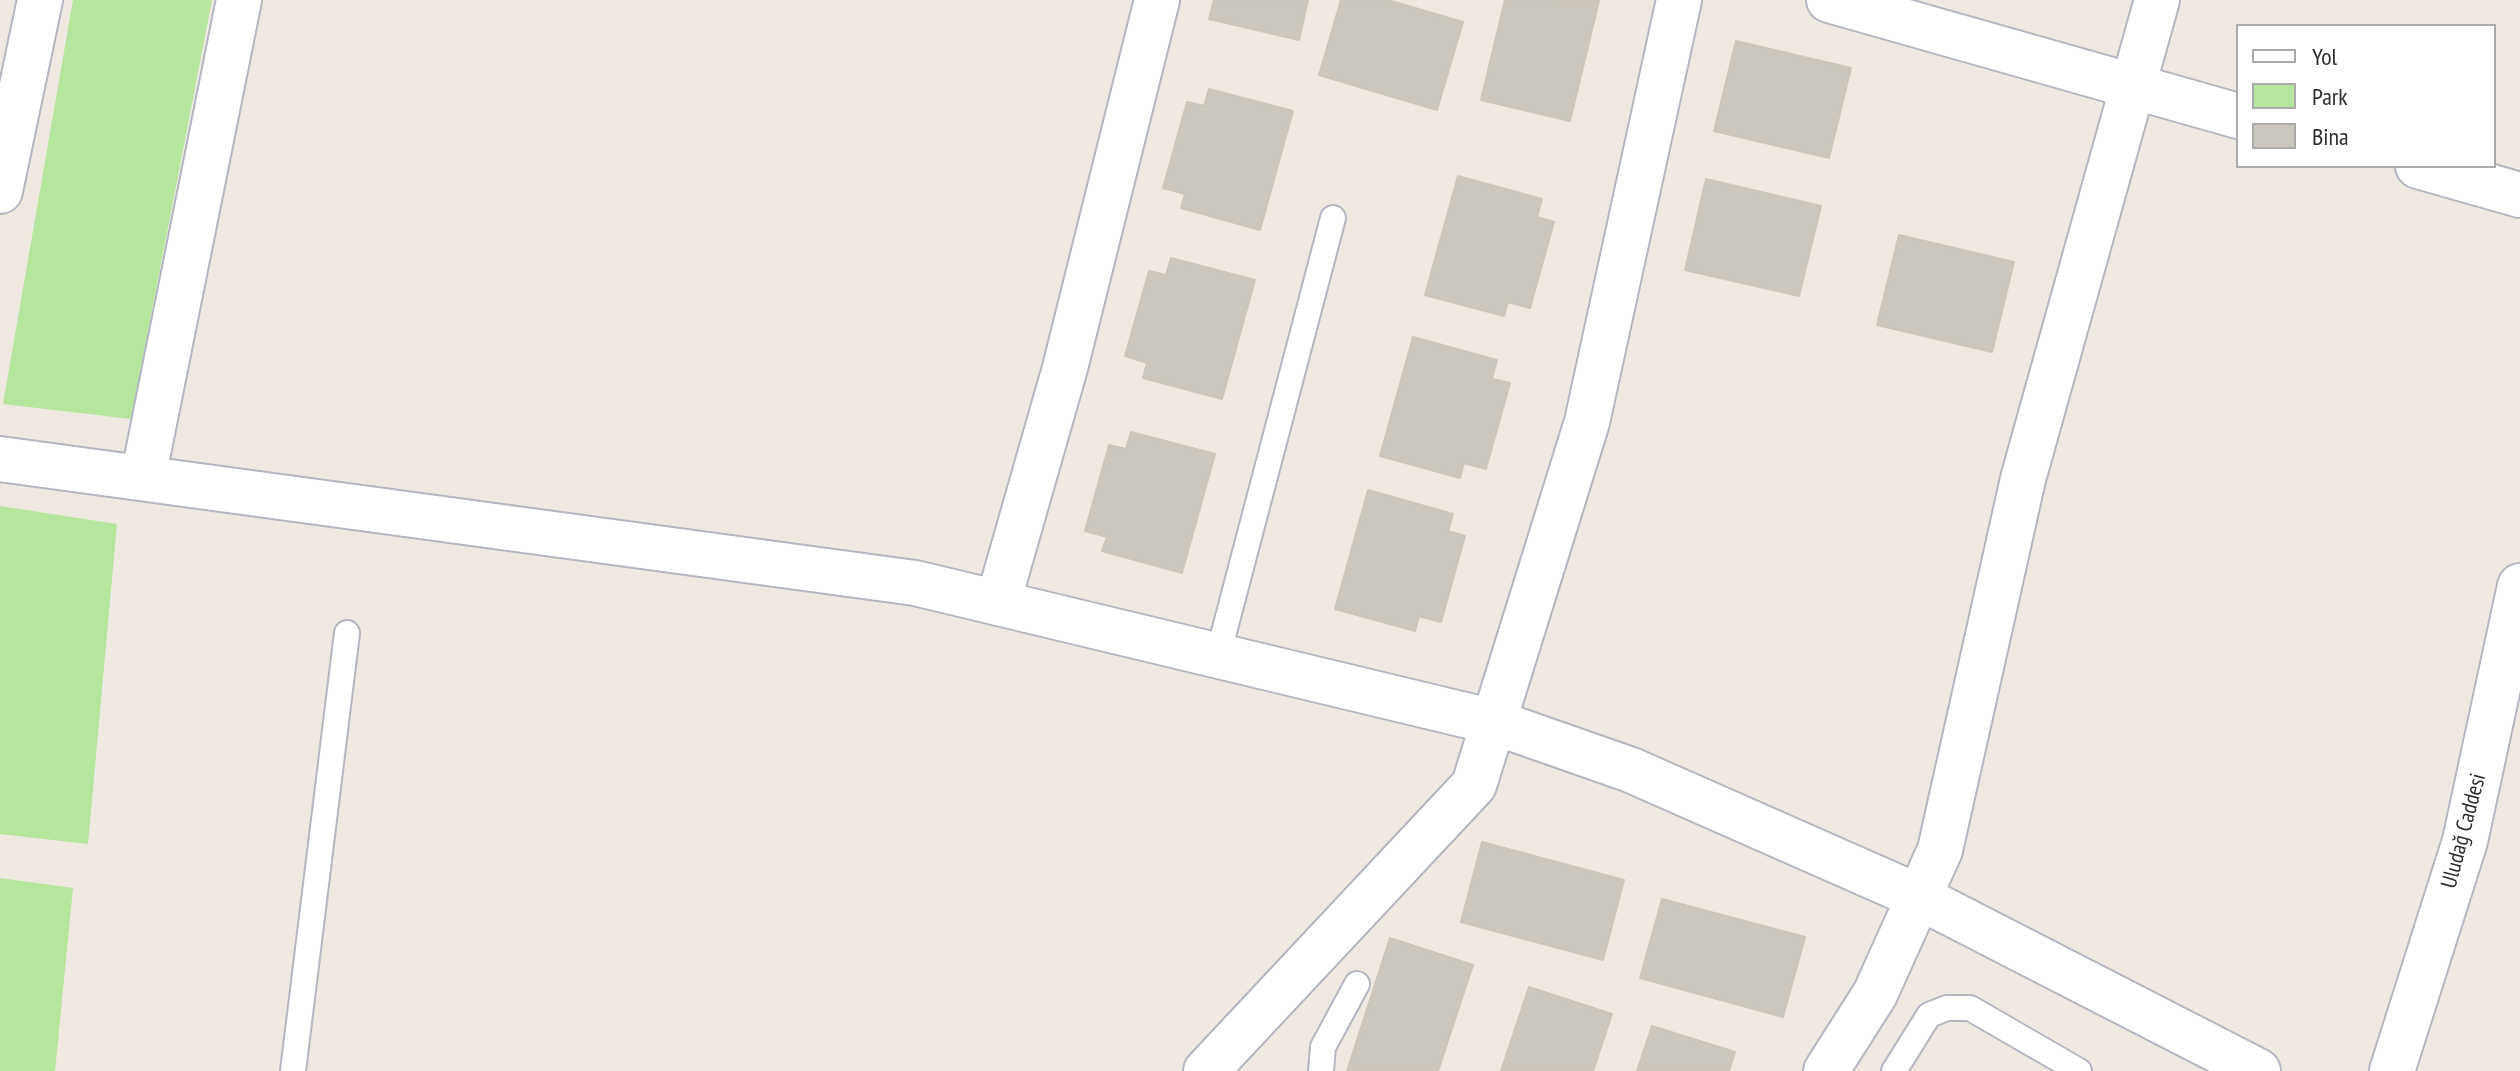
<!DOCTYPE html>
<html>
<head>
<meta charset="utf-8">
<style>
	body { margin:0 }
	#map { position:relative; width:2520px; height:1071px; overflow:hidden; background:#efe9e1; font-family:"PT Sans Narrow",sans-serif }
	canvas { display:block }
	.legend { position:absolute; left:2236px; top:24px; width:260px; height:144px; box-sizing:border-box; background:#fff; border:2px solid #ababab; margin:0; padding:10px 14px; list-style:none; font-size:24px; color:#2e2e2e }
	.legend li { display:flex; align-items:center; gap:16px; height:40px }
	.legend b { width:40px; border:2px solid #ababab }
</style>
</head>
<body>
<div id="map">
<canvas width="2520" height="1071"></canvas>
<ul class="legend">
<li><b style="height:10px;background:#fff"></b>Yol</li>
<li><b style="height:22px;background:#b6e59e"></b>Park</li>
<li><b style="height:22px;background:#cbc7bf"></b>Bina</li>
</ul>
</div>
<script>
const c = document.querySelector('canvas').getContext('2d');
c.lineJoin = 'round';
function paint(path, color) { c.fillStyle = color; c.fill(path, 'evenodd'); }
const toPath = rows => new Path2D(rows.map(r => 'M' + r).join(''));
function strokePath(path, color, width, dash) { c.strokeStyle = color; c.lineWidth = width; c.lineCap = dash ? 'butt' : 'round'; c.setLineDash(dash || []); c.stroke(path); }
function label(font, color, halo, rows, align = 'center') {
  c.font = font + ' "PT Sans Narrow",sans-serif'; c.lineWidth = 8; c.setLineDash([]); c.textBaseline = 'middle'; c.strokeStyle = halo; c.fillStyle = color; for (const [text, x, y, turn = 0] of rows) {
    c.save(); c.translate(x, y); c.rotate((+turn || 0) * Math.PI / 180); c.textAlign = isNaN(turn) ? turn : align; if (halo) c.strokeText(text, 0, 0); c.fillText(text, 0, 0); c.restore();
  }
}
paint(toPath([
	[73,0,212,0,131,419,3,404],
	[0,506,117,524,88,844,0,834],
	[0,878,73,888,55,1071,0,1071]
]), '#b6e59e');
const building = toPath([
	[1214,0,1308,0,1299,40,1209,19,1214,0],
	[1341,0,1388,0,1463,22,1437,110,1319,75,1341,0],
	[1505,0,1599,1,1570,121,1481,100,1505,0],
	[1736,41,1851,68,1829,158,1714,131,1736,41],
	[1209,89,1293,111,1260,230,1181,208,1185,194,1163,188,1187,102,1204,106,1209,89],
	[1458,176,1542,199,1537,217,1554,222,1530,308,1508,302,1504,316,1425,295,1458,176],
	[1706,179,1821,206,1799,296,1685,270,1706,179],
	[1899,235,2014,262,1992,352,1877,325,1899,235],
	[1171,258,1255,280,1222,399,1143,378,1147,363,1125,356,1149,271,1166,275,1171,258],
	[1413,337,1497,360,1492,379,1510,383,1486,469,1464,463,1460,478,1380,456,1413,337],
	[1131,432,1215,454,1182,573,1102,551,1107,537,1085,531,1109,445,1126,449,1131,432],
	[1368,490,1453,514,1448,531,1465,536,1441,622,1419,616,1415,631,1335,609,1368,490],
	[1482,842,1624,880,1603,960,1461,922,1482,842],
	[1662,899,1805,937,1783,1017,1640,978,1662,899],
	[1390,938,1473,965,1438,1071,1347,1071,1390,938],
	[1529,987,1612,1014,1593,1071,1501,1071,1529,987],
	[1652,1026,1735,1052,1729,1071,1637,1071,1652,1026]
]);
paint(building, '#cbc7bf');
strokePath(building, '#cbc5ba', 2);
const lane = toPath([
	[1218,655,1333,218],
	[293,1071,347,633],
	[1321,1071,1323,1047,1357,984],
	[1894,1071,1929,1015,1947,1008,1970,1008,2079,1071]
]);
const street = toPath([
	[1829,0,2238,116],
	[2418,166,2520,195],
	[0,191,40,0],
	[0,459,915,583,1494,722,1631,770,1919,897,2258,1071],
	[143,478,239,0],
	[998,602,1065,368,1157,0],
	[1206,1071,1474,785,1587,422,1679,0],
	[1826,1071,1875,994,1940,850,2023,479,2157,0]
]);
const secondary = toPath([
	[2392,1071,2465,841,2520,586]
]);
strokePath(lane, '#b4b7c1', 28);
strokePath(street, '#b4b7c1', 48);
strokePath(secondary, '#b4b7c1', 48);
strokePath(lane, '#fff', 24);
strokePath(street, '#fff', 44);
strokePath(secondary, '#fff', 44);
label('22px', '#2e2e2e', '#fff', [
	["Uludağ Caddesi",2464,831,-75]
]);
</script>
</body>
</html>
